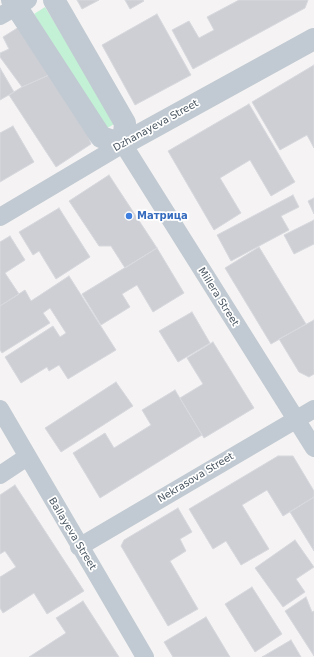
<!DOCTYPE html>
<html>
<head>
<meta charset="utf-8">
<style>
	body { margin:0 }
	canvas { display:block; background:#f5f3f3 }
</style>
</head>
<body>
<canvas width="314" height="657"></canvas>
<script>
const c = document.querySelector('canvas').getContext('2d');
c.lineJoin = 'round';
function paint(path, color) { c.fillStyle = color; c.fill(path, 'evenodd'); }
const toPath = rows => new Path2D(rows.map(r => 'M' + r).join(''));
function strokePath(path, color, width, dash) { c.strokeStyle = color; c.lineWidth = width; c.lineCap = dash ? 'butt' : 'round'; c.setLineDash(dash || []); c.stroke(path); }
function label(font, color, halo, rows, align = 'center') {
  c.font = font + ' "DejaVu Sans",sans-serif'; c.lineWidth = 3.5; c.setLineDash([]); c.textBaseline = 'middle'; c.strokeStyle = halo; c.fillStyle = color; for (const [text, x, y, turn = 0] of rows) {
    c.save(); c.translate(x, y); c.rotate((+turn || 0) * Math.PI / 180); c.textAlign = isNaN(turn) ? turn : align; if (halo) c.strokeText(text, 0, 0); c.fillText(text, 0, 0); c.restore();
  }
}
paint(toPath([
	[45,7,116,123,104,130,34,14]
]), '#c3f1d5');
const building = toPath([
	[77,0,99,0,82,9,77,0],
	[125,0,143,0,144,1,130,9,125,0],
	[239,0,308,0,305,8,193,69,172,30,189,21,199,38,214,30,207,17,239,0],
	[157,14,191,75,135,105,102,45,157,14],
	[19,27,49,75,22,87,0,57,0,53,9,49,3,37,19,27],
	[314,65,314,148,307,135,280,150,252,102,314,65],
	[0,68,14,92,0,100,0,68],
	[49,75,86,130,91,144,56,167,9,95,22,87,49,75],
	[249,104,295,182,271,196,250,160,220,178,241,213,214,230,168,151,249,104],
	[13,126,34,162,0,182,0,133,13,126],
	[109,175,157,248,125,268,111,246,99,246,69,201,109,175],
	[293,195,299,207,281,216,289,230,231,261,217,235,293,195],
	[314,198,314,214,308,201,314,198],
	[59,208,90,257,56,279,39,251,33,255,19,232,59,208],
	[314,220,314,244,294,254,284,235,314,220],
	[10,236,25,260,5,273,19,294,0,306,0,242,10,236],
	[259,247,306,324,271,344,225,268,259,247],
	[157,248,184,293,153,312,137,285,122,294,130,307,101,325,82,294,157,248],
	[69,276,116,350,68,379,59,365,49,371,47,367,21,383,5,357,53,326,60,337,66,333,50,308,43,313,50,323,2,353,0,350,0,306,25,290,31,301,69,276],
	[192,312,210,343,178,362,159,331,192,312],
	[314,320,314,374,309,377,299,372,279,339,314,320],
	[213,342,254,408,204,438,180,398,203,384,187,358,213,342],
	[116,382,133,406,61,452,45,428,116,382],
	[175,390,202,435,100,498,73,453,105,433,114,448,151,425,142,410,175,390],
	[278,456,293,456,314,491,314,497,283,516,267,490,242,505,269,549,241,565,226,541,213,549,189,509,278,456],
	[15,485,84,591,47,614,34,593,3,613,0,608,0,577,16,567,5,551,0,554,0,495,15,485],
	[314,497,314,551,290,512,314,497],
	[178,508,192,532,180,539,186,551,170,561,198,609,168,626,121,546,124,540,178,508],
	[295,540,314,567,296,579,305,592,283,607,255,568,295,540],
	[252,587,282,634,255,652,225,604,252,587],
	[306,597,312,612,314,611,314,656,285,611,306,597],
	[83,601,119,657,29,657,66,633,56,618,83,601],
	[206,617,230,657,173,657,164,642,206,617],
	[291,640,301,657,262,657,291,640]
]);
paint(building, '#cdcfd5');
strokePath(building, '#d7d9de', 1);
strokePath(toPath([
	[0,16,28,0],
	[0,217,123,144,314,448],
	[0,409,145,657],
	[0,475,27,457],
	[79,547,314,409]
]), '#c1cad2', 18);
strokePath(toPath([
	[12,0,101,137,123,144],
	[54,0,125,123,123,144],
	[123,144,314,39]
]), '#c1cad2', 22);
for (const [x, y, r, color] of [
	[129,216,4,"#3f7fe0"]
]) { const dot = new Path2D(); dot.arc(x, y, r, 0, 2 * Math.PI); c.fillStyle = color; c.fill(dot); strokePath(dot, '#fff', 1.5); }
label('10px', '#4a5661', '#fff', [
	["Dzhanayeva Street",156,126,-29],
	["Millera Street",218,297,58],
	["Nekrasova Street",196,478,-31],
	["Ballayeva Street",72,534,59]
]);
label('bold 10px', '#366cbe', '#fff', [
	["Матрица",137,216]
], 'left');
</script>
</body>
</html>
